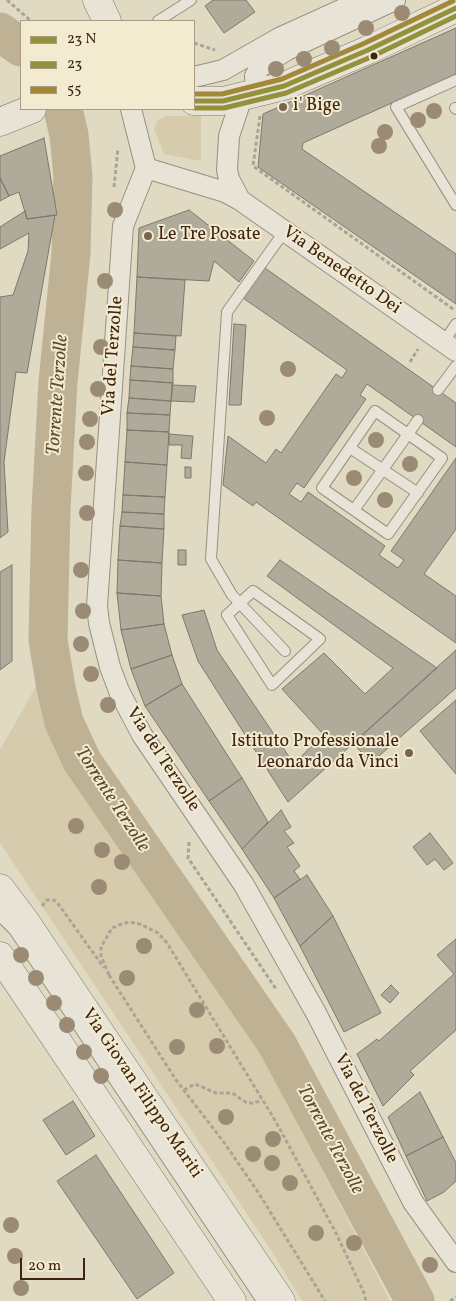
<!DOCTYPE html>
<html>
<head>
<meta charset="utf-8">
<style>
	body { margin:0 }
	#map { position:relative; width:456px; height:1301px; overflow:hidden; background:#e0dac3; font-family:Vollkorn,serif }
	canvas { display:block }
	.legend { position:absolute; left:20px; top:20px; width:175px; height:90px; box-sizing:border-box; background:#f3ebd0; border:1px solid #ab9b85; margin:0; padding:6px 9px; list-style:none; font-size:15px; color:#3e2414 }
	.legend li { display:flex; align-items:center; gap:10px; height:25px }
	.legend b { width:25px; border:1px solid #ab9b85 }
	.scale { position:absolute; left:20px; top:1258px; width:65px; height:22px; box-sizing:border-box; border:2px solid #3e2414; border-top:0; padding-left:6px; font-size:15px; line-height:18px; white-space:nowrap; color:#3e2414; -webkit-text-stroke:4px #f3ebd0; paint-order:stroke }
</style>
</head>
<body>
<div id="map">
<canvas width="456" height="1301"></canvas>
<ul class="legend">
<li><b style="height:6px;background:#94913c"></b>23 N</li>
<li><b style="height:6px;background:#94913c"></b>23</li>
<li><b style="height:6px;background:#a28939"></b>55</li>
</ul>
<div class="scale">20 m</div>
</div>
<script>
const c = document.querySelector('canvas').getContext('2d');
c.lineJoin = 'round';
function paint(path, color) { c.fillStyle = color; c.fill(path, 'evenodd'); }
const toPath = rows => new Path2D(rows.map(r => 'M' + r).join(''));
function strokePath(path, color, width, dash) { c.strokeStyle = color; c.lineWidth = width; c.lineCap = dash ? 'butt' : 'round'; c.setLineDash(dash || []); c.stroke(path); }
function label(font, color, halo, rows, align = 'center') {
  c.font = font + ' Vollkorn,serif'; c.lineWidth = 4; c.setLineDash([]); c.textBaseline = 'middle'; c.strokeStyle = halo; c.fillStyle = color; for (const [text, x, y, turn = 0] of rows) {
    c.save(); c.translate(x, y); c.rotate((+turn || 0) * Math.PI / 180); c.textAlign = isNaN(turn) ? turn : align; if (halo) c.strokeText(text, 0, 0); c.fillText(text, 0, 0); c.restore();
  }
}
paint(toPath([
	[166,116,201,116,201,161,164,154,154,129,157,121],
	[36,686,270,1069,390,1301,302,1301,271,1250,0,843,0,750]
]), '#d6ccad');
strokePath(toPath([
	[0,32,21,47],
	[63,109,69,135,73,176,71,253,58,382,51,509,48,640,56,688,64,722,82,761,277,1044,415,1301]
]), '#bfb194', 39);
const building = toPath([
	[213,0,246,0,255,12,224,33,205,6,213,0],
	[456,28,456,74,303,143,302,149,456,254,456,304,258,167,263,114,456,28],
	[44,138,57,215,27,219,19,192,9,196,0,178,0,156,44,138],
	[0,178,9,196,0,201,0,178],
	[189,210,254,261,239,282,214,261,209,281,137,277,139,228,189,210],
	[25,211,27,219,55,215,27,373,16,372,4,462,8,532,0,538,0,297,13,295,28,251,29,233,0,249,0,227,25,211],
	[265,268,456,403,456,447,367,384,360,395,366,399,304,488,297,483,289,494,301,502,308,492,385,546,379,555,398,568,404,560,391,551,456,458,456,529,424,574,456,596,456,643,256,502,253,506,223,485,228,436,266,463,276,449,281,453,336,374,342,378,347,370,243,298,265,268],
	[137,277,185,280,181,336,134,333,137,277],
	[234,324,246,325,241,405,229,405,234,324],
	[134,333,176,336,175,350,133,347,134,333],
	[133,347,175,350,173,369,131,366,133,347],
	[131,366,173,369,173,383,130,380,131,366],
	[130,380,173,383,171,401,129,398,130,380],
	[172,385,196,386,194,402,171,401,172,385],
	[129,398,171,401,170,415,127,413,129,398],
	[127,413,170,415,169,432,127,430,127,413],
	[127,430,169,432,167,465,125,462,127,430],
	[169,434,193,436,191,459,181,458,182,445,169,445,169,434],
	[125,462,167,465,165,497,123,495,125,462],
	[185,467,191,467,191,478,185,478,185,467],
	[123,495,165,497,164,514,122,512,123,495],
	[122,512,164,514,164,529,120,526,122,512],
	[120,526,164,529,162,563,118,560,120,526],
	[178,550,186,550,186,565,178,565,178,550],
	[118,560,162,563,161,596,117,593,118,560],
	[280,560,437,668,288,802,198,661,182,615,204,610,217,650,294,764,323,734,282,689,324,653,365,694,393,668,267,576,280,560],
	[12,565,12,661,0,670,0,572,12,565],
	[117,593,161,596,164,624,121,630,117,593],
	[164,624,172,655,131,669,121,630,164,624],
	[456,650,456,688,371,763,353,743,456,650],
	[172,655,182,684,145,706,131,669,172,655],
	[182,684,242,778,209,801,145,706,182,684],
	[456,700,456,774,420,731,456,700],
	[242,778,268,822,242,849,209,801,242,778],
	[281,810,291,827,284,831,294,843,287,847,300,866,294,871,300,879,274,898,242,849,281,810],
	[430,833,453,863,444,870,435,859,427,865,413,847,430,833],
	[307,875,333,916,300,946,274,898,307,875],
	[333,916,381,1013,344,1032,300,946,333,916],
	[456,939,456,1030,410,1071,414,1075,383,1106,357,1054,377,1039,379,1041,454,974,437,955,456,939],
	[391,985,399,993,390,1003,381,995,391,985],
	[420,1092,443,1137,406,1156,388,1117,420,1092],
	[73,1101,95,1136,66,1155,43,1120,73,1101],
	[443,1137,456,1163,456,1181,444,1192,427,1201,406,1156,443,1137],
	[96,1155,174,1273,137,1299,57,1181,96,1155]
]);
paint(building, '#b0aa9a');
strokePath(building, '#7f786a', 1);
const service = toPath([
	[158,21,191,0],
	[456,80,396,107,456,205],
	[455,108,456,109],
	[284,232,227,312,211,559,232,595,285,651],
	[443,343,456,324],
	[438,390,456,366],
	[375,411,442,458,388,534,322,488,375,411],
	[350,448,418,493],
	[354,510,418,420],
	[253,591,320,639,272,685,227,615,253,591],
	[0,916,14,930,262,1301]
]);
const minor = toPath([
	[194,77,223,70,281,37,363,0],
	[256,93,255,76,260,67,287,50,395,0],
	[131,109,146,168],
	[146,168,123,226,97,606,99,623,110,667,119,691,142,735,244,885,316,1013,413,1202,456,1262],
	[146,168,225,192,240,200,456,351],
	[240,200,229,179,227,170,229,136,242,97]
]);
const secondary = toPath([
	[97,0,107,21],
	[194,101,223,101,284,86,368,50,456,8],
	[0,122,32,109],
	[0,888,25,921,281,1301],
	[0,956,232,1301]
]);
strokePath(service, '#979082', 12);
strokePath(minor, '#979082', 22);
strokePath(secondary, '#7f786a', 29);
strokePath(toPath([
	[7,0,31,21],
	[194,43,215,50],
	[260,116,253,166,453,309],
	[114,187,118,148],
	[410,362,418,349],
	[189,842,188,858,276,989],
	[42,906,47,900,54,900,59,905,104,968],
	[109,975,101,956,101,947,112,928,119,925,129,922,140,924,158,933,167,943,276,1122,335,1231,364,1293,366,1301],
	[109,975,176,1080,223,1141,258,1192,325,1301],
	[184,1090,195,1084,216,1093,232,1093,247,1103,254,1103,262,1100],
	[450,1301,456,1297]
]), '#a9a398', 3, [4, 2.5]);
strokePath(service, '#e7e3d7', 10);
strokePath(minor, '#e7e3d7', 20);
strokePath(secondary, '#e7e3d7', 28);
strokePath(toPath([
	[194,101,223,101,284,86,368,50,456,8]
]), '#94913c', 5);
strokePath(toPath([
	[194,108,224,108,286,93,371,57,456,16]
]), '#94913c', 5);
strokePath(toPath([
	[194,94,222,94,282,79,365,43,453,1]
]), '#a28939', 5);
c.fillStyle = '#9b8b75';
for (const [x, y] of [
	[402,13],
	[366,28],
	[332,48],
	[304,59],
	[276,69],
	[434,111],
	[418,120],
	[385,132],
	[379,146],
	[115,210],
	[105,281],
	[101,347],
	[288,369],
	[98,389],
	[267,418],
	[90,419],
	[376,440],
	[87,442],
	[410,464],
	[86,473],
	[354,478],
	[385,500],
	[87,513],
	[81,570],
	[83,611],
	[81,644],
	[91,674],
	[108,705],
	[76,826],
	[102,850],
	[122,862],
	[99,887],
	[144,946],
	[21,955],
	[36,978],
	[127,978],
	[54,1003],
	[197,1010],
	[67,1025],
	[217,1046],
	[177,1047],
	[84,1052],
	[101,1076],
	[226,1117],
	[273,1139],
	[253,1154],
	[272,1163],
	[290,1183],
	[11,1225],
	[316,1233],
	[354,1243],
	[15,1256],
	[430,1265],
	[21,1288]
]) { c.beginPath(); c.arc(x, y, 8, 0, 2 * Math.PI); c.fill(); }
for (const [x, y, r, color] of [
	[374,56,4.5,"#3e2414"],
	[283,107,5,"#776451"],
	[148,236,5,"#776451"],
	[409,753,5,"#776451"]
]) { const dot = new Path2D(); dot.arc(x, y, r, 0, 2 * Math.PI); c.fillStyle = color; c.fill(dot); strokePath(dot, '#f3ebd0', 2); }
label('18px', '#3e2414', '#f3ebd0', [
	["i' Bige",293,107],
	["Le Tre Posate",158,236],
	["Istituto Professionale",399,743,"right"],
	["Leonardo da Vinci",399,764,"right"]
], 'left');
label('18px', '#3e2414', '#f3ebd0', [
	["Via Benedetto Dei",341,271,35],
	["Via del Terzolle",114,356,-86],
	["Via del Terzolle",162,760,57],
	["Via Giovan Filippo Mariti",141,1094,56],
	["Via del Terzolle",365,1109,63]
]);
label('italic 19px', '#604934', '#f3ebd0', [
	["Torrente Terzolle",59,395,-86],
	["Torrente Terzolle",111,800,57],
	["Torrente Terzolle",329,1140,62]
]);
</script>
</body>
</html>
